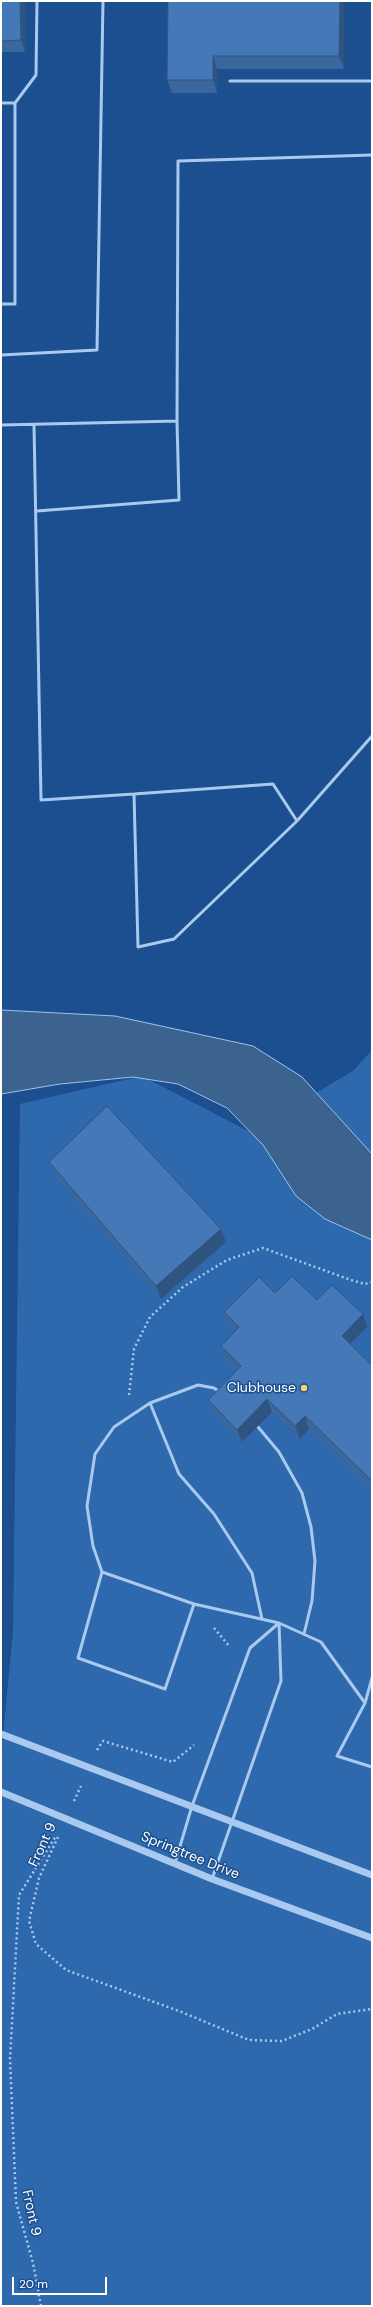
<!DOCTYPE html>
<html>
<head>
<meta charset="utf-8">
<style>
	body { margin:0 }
	#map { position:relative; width:373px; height:2307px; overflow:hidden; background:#1b4f8f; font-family:"DM Sans",sans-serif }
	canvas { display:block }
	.frame { position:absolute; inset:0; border:2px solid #fff; pointer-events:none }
	.scale { position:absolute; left:12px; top:2277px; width:95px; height:18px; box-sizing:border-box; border:2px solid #fff; border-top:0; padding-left:5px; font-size:12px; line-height:14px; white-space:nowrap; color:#fff; -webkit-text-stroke:3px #1b4f8f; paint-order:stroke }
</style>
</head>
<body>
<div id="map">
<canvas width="373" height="2307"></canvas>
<div class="frame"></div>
<div class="scale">20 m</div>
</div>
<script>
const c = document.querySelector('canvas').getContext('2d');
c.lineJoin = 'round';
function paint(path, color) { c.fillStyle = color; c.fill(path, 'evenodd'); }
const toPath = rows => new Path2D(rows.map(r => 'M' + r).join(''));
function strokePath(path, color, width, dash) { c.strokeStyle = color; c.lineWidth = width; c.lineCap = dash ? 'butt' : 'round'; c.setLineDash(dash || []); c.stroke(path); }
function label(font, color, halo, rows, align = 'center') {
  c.font = font + ' "DM Sans",sans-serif'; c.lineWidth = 3; c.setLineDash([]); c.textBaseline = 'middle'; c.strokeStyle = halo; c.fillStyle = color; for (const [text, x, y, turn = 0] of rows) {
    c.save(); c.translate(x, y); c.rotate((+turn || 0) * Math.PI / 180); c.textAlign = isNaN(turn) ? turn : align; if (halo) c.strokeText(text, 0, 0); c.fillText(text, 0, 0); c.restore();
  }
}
paint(toPath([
	[372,1050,372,2306,1,2306,1,1756,13,1631,20,1104,142,1076,250,1132,353,1071]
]), '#2e69ad');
const water = toPath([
	[1,1010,115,1016,253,1046,302,1077,372,1154,372,1240,325,1219,296,1196,263,1145,227,1108,178,1084,133,1077,60,1084,1,1094,1,1010]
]);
paint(water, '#3c6290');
strokePath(water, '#9cc4f0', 1);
strokePath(toPath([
	[129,1395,134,1349,150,1317,183,1287,227,1260,263,1248,351,1280,365,1284,372,1282],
	[214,1628,230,1647],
	[97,1750,103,1741,173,1762,194,1745],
	[74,1801,81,1786],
	[58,1837,39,1878,29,1921,36,1944,66,1970,179,2011,249,2040,282,2041,312,2029,337,2014,372,2009],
	[41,2306,33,2263,16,2202,10,2059,19,1895,56,1836]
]), '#a9c9ee', 2.5, [2, 3]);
strokePath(toPath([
	[230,81,372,81],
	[1,103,15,103],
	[1,304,15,304,15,103,36,75,37,1],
	[1,355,97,350,103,1],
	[1,425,177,421],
	[34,425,41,800,134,794],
	[37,511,179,500,177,421,178,161,372,155],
	[297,821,273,784,134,794,138,947,174,939,297,821,372,736],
	[150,1403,179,1474,214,1514,252,1573,262,1619],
	[258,1427,279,1452,302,1493,311,1527,315,1561,312,1601,304,1634],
	[102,1572,78,1658,165,1689,194,1604,102,1572,93,1546,87,1506,95,1454,114,1427,150,1403,198,1385,214,1388,220,1392],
	[194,1604,279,1623,321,1642,365,1703],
	[372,1678,365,1703,337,1756,372,1767],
	[175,1863,192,1806,250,1648,279,1623],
	[212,1879,281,1681,279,1623]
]), '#a9c9ee', 3);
strokePath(toPath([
	[1,1734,372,1875],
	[1,1792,212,1879,372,1938]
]), '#a9c9ee', 7);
paint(toPath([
	[1,1,25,1,25,52,1,52],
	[168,1,344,1,344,69,217,69,217,93,172,93,167,80],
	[49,1162,226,1242,161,1299,54,1175],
	[275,1293,317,1300,367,1327,351,1344,372,1365,372,1490,309,1429,300,1439,272,1412,242,1442,212,1413,208,1400,237,1370,225,1359,221,1346,235,1331,229,1325,224,1312]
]), '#3a679d');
paint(toPath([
	[20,1,25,1,25,52,21,40],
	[340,1,344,1,344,69,339,56],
	[213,56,217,69,217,93,213,80],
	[221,1229,226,1242,161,1299,156,1286],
	[363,1314,367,1327,346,1348,342,1336],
	[267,1399,272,1412,242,1442,237,1430],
	[305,1416,309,1429,300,1439,295,1426]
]), '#305480');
const building = toPath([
	[1,1,20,1,21,40,1,41,1,1],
	[168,1,340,1,339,56,213,56,213,80,167,80,168,1],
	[107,1106,221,1229,156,1286,49,1162,107,1106],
	[292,1276,317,1300,332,1285,363,1314,342,1336,372,1365,372,1481,305,1416,295,1426,267,1399,237,1430,208,1400,241,1366,221,1346,239,1327,224,1312,259,1277,275,1293,292,1276]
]);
paint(building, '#4478b7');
strokePath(building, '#305480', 1);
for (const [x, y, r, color] of [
	[304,1388,4,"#ffd166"]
]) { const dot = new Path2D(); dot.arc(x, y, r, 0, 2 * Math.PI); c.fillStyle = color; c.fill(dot); strokePath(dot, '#1b4f8f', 1.5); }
label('14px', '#fff', '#1b4f8f', [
	["Clubhouse",296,1388]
], 'right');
label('14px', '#fff', '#1b4f8f', [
	["Front 9",43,1845,-65],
	["Springtree Drive",190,1856,22],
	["Front 9",31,2213,78]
]);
</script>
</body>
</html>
